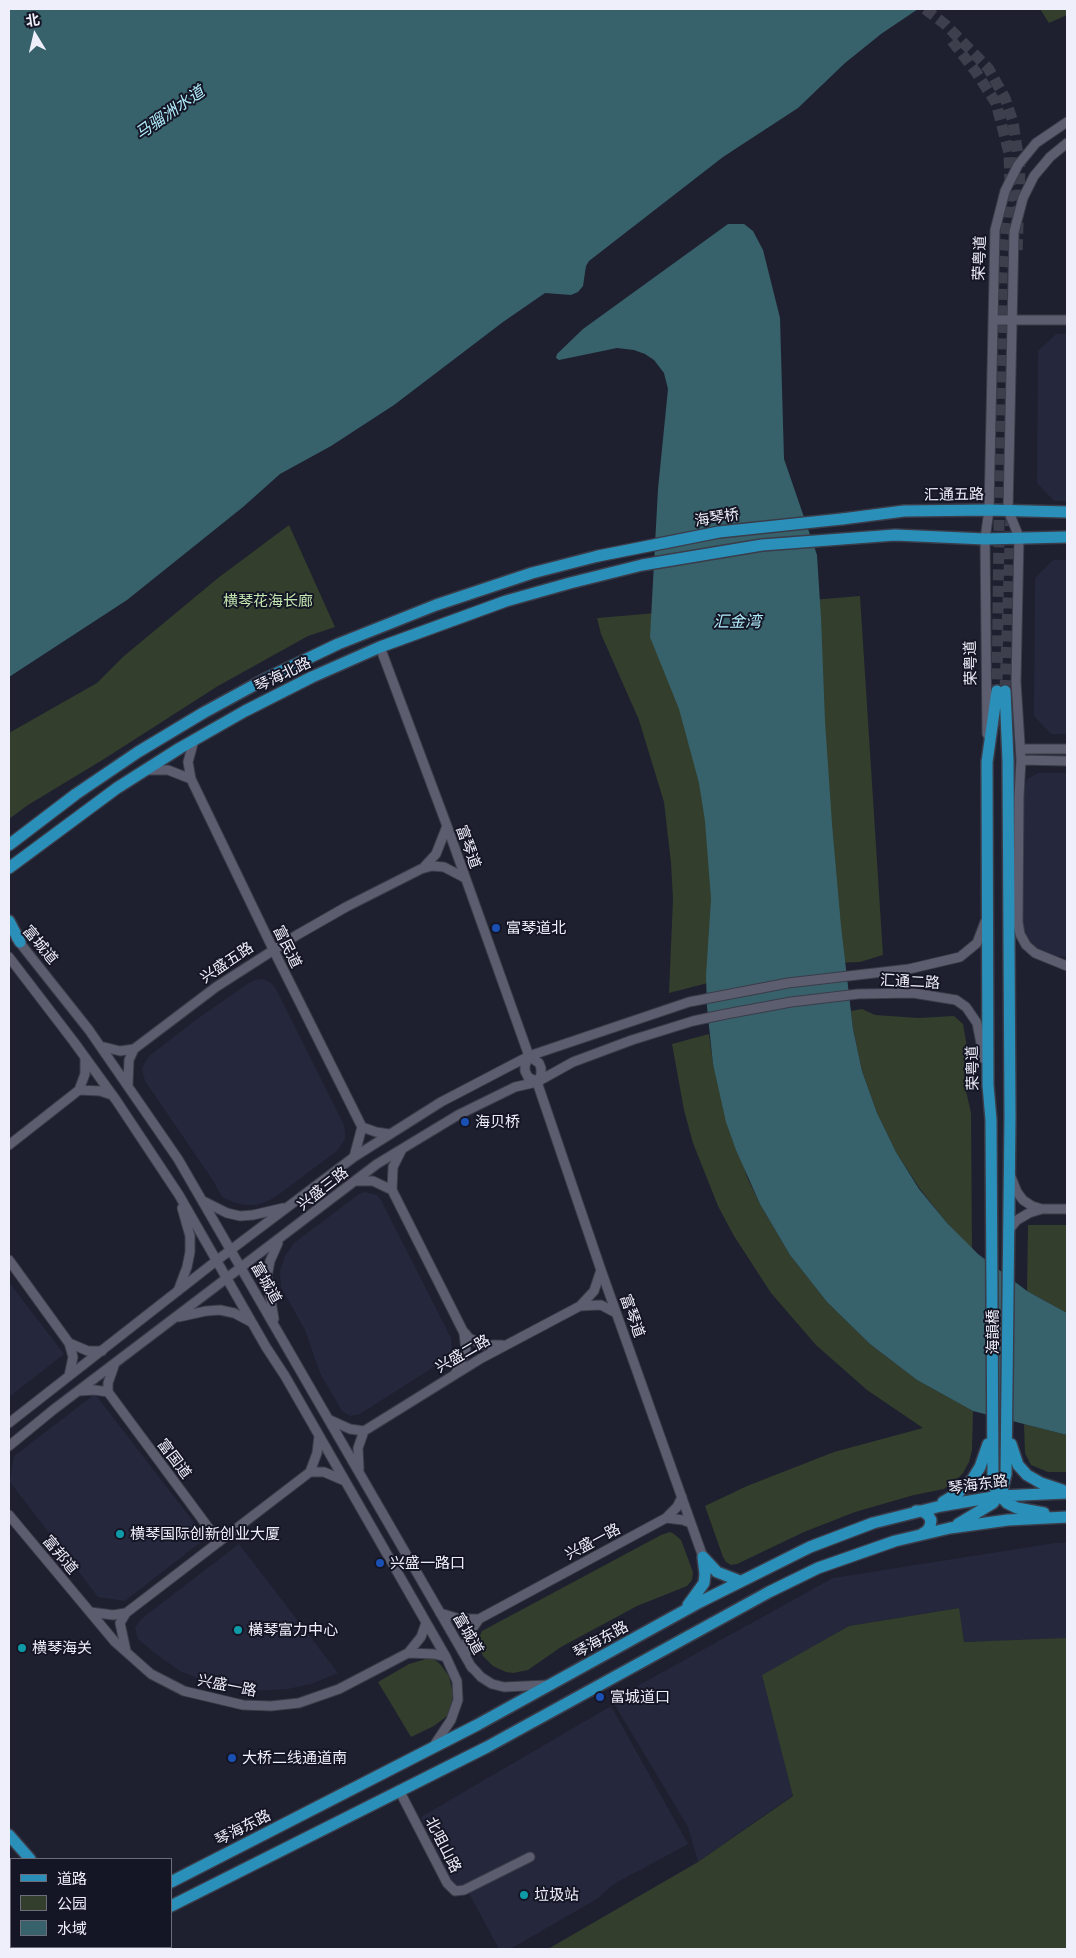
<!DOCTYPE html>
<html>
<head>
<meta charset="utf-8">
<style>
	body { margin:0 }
	#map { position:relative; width:1076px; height:1958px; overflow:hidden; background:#1e202f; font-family:Quicksand,"Noto Sans SC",sans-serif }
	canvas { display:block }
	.frame { position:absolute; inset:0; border:10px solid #eeeffa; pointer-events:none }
	.legend { position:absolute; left:10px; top:1858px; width:162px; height:90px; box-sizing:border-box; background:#151625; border:1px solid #6c6d7a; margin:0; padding:6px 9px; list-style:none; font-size:15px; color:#eeeffa }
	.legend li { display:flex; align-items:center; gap:10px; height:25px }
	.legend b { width:25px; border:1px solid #6c6d7a }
	.north { position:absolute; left:10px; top:10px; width:50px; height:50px; -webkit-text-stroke:4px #151625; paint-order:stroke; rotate:351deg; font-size:14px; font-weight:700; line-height:20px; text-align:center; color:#eeeffa }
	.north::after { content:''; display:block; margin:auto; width:18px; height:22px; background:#eeeffa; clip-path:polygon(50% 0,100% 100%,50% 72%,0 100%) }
</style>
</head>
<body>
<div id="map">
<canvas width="1076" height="1958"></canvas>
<div class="frame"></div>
<ul class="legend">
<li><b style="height:6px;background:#2a90ba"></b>道路</li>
<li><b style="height:14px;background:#333e2c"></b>公园</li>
<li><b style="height:14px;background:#37626c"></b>水域</li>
</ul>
<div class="north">北</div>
</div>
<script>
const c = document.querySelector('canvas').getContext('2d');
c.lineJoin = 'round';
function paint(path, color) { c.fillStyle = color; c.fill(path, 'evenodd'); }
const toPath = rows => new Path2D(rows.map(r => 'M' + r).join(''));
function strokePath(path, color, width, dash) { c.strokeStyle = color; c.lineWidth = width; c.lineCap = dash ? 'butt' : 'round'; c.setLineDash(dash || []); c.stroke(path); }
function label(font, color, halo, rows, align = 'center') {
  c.font = font + ' Quicksand,"Noto Sans SC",sans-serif'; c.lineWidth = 4; c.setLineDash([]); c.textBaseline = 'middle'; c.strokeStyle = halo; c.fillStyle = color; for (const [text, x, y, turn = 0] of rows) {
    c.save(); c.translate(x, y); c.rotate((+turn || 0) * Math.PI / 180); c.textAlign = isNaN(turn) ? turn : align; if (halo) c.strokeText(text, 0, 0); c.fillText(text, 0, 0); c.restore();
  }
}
paint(toPath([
	[1056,334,1067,334,1067,501,1054,501,1037,483,1038,351],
	[1053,560,1067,560,1067,734,1051,734,1034,716,1035,578],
	[1038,773,1067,773,1067,957,1047,955,1037,950,1029,943,1024,933,1022,922,1022,790,1027,779],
	[263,979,270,982,275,987,344,1125,345,1132,345,1139,337,1151,278,1195,268,1201,257,1205,244,1205,233,1202,222,1197,212,1179,145,1081,142,1069,148,1057,197,1019,249,983,255,980],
	[365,1192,377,1195,381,1200,451,1338,452,1349,450,1354,443,1361,360,1414,350,1416,342,1411,320,1373,305,1330,281,1287,280,1271,285,1256,294,1243,359,1194],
	[9,1282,64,1354,9,1397],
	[95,1394,206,1538,125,1601,98,1597,10,1482,14,1456],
	[1055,1543,1067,1543,1067,1638,1066,1639,964,1642,958,1608,849,1626,763,1675,793,1795,698,1862,688,1827,612,1700,833,1578],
	[239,1544,338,1673,311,1684,288,1689,253,1691,229,1688,207,1682,180,1671,156,1654,138,1639,135,1628,141,1619],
	[611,1706,688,1844,614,1884,597,1899,510,1949,499,1949,464,1884,455,1887,421,1817]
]), '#25273c');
paint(toPath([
	[1040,9,1067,9,1067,15,1049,23],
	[289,525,335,627,308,636,218,686,104,759,28,805,9,819,9,733,97,683,124,656,218,578],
	[860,596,883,955,860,962,806,964,731,977,669,993,673,899,671,863,664,802,639,720,601,634,597,618],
	[862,1009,875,1015,918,1018,954,1016,963,1024,967,1047,964,1082,971,1113,972,1249,947,1223,920,1189,896,1152,877,1113,862,1071,853,1029,851,1011],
	[709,1034,713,1064,747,1177,760,1204,790,1255,827,1302,870,1344,917,1380,973,1411,972,1450,969,1462,963,1473,954,1482,944,1489,914,1495,855,1512,804,1532,737,1564,731,1565,726,1562,723,1557,705,1506,747,1486,834,1452,923,1428,867,1390,816,1345,771,1293,734,1236,718,1206,693,1143,684,1110,672,1044],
	[1028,1225,1067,1225,1067,1313,1027,1291],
	[1024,1424,1067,1435,1067,1472,1048,1472,1031,1465,1025,1453],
	[670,1532,674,1534,681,1540,693,1572,692,1580,687,1586,637,1606,561,1647,528,1670,513,1673,506,1672,493,1666,483,1656,477,1642,482,1631,661,1535],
	[959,1608,964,1642,1067,1638,1067,1949,548,1949,698,1862,793,1796,762,1675,849,1626],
	[429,1658,434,1659,440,1664,449,1676,453,1694,451,1708,447,1716,434,1726,411,1737,378,1682,409,1664]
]), '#333e2c');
paint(toPath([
	[9,9,918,9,881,34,845,63,798,108,723,157,589,261,586,266,583,286,578,292,571,295,545,293,503,322,394,405,331,446,280,474,243,507,127,600,9,677],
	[728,224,744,224,753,231,763,250,780,318,784,459,817,555,821,618,825,721,832,824,841,926,853,1029,862,1071,877,1113,896,1152,919,1189,947,1223,978,1254,1027,1291,1067,1313,1067,1435,973,1411,917,1380,870,1344,827,1302,790,1255,760,1204,736,1150,726,1122,713,1064,707,1007,706,976,711,899,705,821,699,783,679,709,650,637,658,489,668,389,664,373,654,360,645,354,634,350,617,348,559,360,556,358,557,354,583,329]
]), '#37626c');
strokePath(toPath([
	[925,9,946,25,988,68,1005,98,1013,122,1020,168,1017,254],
	[952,41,976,72,996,103,1009,153,1010,184,1002,275,997,691],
	[1005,691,1011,515]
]), '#3d3f4d', 11, [11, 5.5]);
const minor = toPath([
	[1067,143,1050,157,1034,176,1023,198,1014,232,1008,510,1019,537,1016,682,1021,760,1019,796,1018,922,1020,934,1026,945,1035,953,1067,966],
	[993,320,1067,320],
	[380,647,447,826,529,1056],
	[987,734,985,539,989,510,995,230,1005,191,1018,165,1036,143,1067,122],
	[194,740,188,762,191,779,273,949,362,1127],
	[1021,749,1067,749],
	[1021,760,1067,761],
	[145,770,168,770,191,779],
	[424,867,436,854,447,826],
	[16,938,89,1030,178,1159,472,1668],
	[9,957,74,1042,116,1100,179,1195,266,1347,285,1376,446,1657,457,1681,458,1700,451,1720,435,1744],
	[100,1046,120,1051,134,1049],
	[529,1056,539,1063,541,1068,541,1075,537,1082],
	[529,1057,525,1065,525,1071,528,1077,537,1082],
	[537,1082,601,1270,703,1557],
	[128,1084,129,1060,134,1049,216,987,297,935,346,907,421,869,432,866,444,867,465,878],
	[79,1090,100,1091,112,1095],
	[362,1127,376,1132,389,1134],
	[9,1145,79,1090,85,1074,85,1059],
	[402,1149,393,1167,392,1190,464,1333,466,1351,456,1372],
	[354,1157,362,1127],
	[1011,1177,1017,1192,1023,1200,1032,1206,1042,1209],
	[355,1181,373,1181,392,1190],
	[203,1201,227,1213,240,1216,253,1215,283,1208],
	[1008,1231,1017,1220,1029,1213,1042,1209,1067,1209],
	[9,1260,69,1343],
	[178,1291,187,1267,190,1252,190,1236,182,1208],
	[580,1306,601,1305,616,1313],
	[179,1317,206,1311,220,1310,234,1313,251,1322],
	[274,1319,267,1277,270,1261,278,1243],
	[465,1333,469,1338,483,1345,502,1345],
	[69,1376,73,1357,69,1343,88,1351,102,1351],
	[79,1391,95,1390,108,1392,108,1383,114,1366],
	[108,1392,219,1542],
	[330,1420,350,1429,364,1431],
	[9,1423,216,1261,354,1157,441,1102,529,1056,689,1002,788,983,909,969,960,957,977,943,985,922],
	[9,1446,53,1410,377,1164,458,1115,515,1087,537,1082,573,1062,632,1040,693,1021,726,1014,791,1002,858,994,913,993,956,1000,966,1007,977,1023,984,1059],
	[359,1469,358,1448,364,1431,480,1359,580,1306,594,1291,601,1270],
	[310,1472,324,1472,345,1481],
	[9,1515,115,1642,151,1674,184,1691,243,1705,271,1706,299,1703,339,1689,408,1653],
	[666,1518,683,1520,691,1523],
	[90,1612,113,1615,126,1613],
	[440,1613,460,1619,479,1619,666,1518,677,1507,682,1497],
	[426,1623,421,1637,408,1653,434,1654,446,1657],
	[126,1651,120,1623,126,1613,310,1472,317,1453,319,1436],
	[466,1654,467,1637,479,1619],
	[470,1665,481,1677,492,1684,504,1687,547,1685],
	[399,1790,447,1883,455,1891,464,1890,530,1857]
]);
const major = toPath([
	[842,519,904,511,989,510,1067,512],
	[997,691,987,762,988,1085,991,1120,993,1480,996,1491,1007,1503,1017,1508,1044,1513],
	[9,845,76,794,138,752,203,713,269,677,338,644,436,605,532,573,598,556],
	[9,868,117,788,180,748,245,711,312,677,380,647,506,601,570,583,642,565,762,545,895,535,985,539,1067,537],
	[9,921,20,942],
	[1011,1444,1018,1465,1027,1475,1041,1483,1062,1490],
	[943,1502,958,1493,972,1480,980,1467,988,1444],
	[916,1511,922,1511,928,1515,931,1520,930,1526,927,1531,922,1534],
	[958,1524,993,1503,1002,1491,1006,1474,1010,1117,1008,760,1005,691],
	[703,1557,717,1572,740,1581],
	[688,1605,704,1583,705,1574,703,1557],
	[9,1835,30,1859],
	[171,1882,477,1725,700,1602,810,1547,873,1523,941,1506,999,1496,1067,1493],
	[9,1883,11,1886],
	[9,1901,11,1912],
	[171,1906,487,1747,769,1592,818,1568,895,1541,950,1528,1008,1520,1067,1517],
	[9,1946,11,1940],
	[60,1947,62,1949],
	[111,1947,113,1949],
	[43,1949,47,1947],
	[89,1949,93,1947],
	[147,1949,147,1947]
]);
strokePath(minor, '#3b3c49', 11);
strokePath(major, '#3b3c49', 14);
strokePath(minor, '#5c5e70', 9);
strokePath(major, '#2a90ba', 11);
const majorBridge = toPath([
	[598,556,719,532,842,519]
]);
strokePath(majorBridge, '#3b3c49', 14, []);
strokePath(majorBridge, '#2a90ba', 11);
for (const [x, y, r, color] of [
	[496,928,5,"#1a4fb4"],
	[465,1122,5,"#1a4fb4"],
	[120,1534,5,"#0f9aa8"],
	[380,1563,5,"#1a4fb4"],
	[238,1630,5,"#0f9aa8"],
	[22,1648,5,"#0f9aa8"],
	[600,1697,5,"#1a4fb4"],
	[232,1758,5,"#1a4fb4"],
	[524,1895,5,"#0f9aa8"]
]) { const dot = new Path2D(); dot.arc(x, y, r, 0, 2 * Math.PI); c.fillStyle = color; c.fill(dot); strokePath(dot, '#151625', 2); }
label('15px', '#eeeffa', '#151625', [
	["荣粤道",980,258,-88],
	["汇通五路",954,495,-1],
	["海琴桥",717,518,-9],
	["荣粤道",971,663,-91],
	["琴海北路",283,675,-26],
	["富琴道",468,847,70],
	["富城道",40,945,50],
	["富民道",287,947,64],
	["兴盛五路",227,963,-34],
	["汇通二路",910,982,3],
	["荣粤道",973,1068,-91],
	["兴盛三路",323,1189,-38],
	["富城道",266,1283,60],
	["富琴道",632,1316,70],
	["海韻橋",993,1332,-90],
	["兴盛二路",463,1354,-30],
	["富国道",174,1459,53],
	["琴海东路",978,1485,-8],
	["兴盛一路",593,1542,-28],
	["富邦道",60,1555,50],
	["富城道",468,1634,60],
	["琴海东路",601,1640,-29],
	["兴盛一路",227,1686,11],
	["琴海东路",243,1828,-27],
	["北咀山路",443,1845,63]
]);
label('15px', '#c3e5af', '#151625', [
	["横琴花海长廊",268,601]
]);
label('15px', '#eeeffa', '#151625', [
	["富琴道北",506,928],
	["海贝桥",475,1122],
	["横琴国际创新创业大厦",130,1534],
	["兴盛一路口",390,1563],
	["橫琴富力中心",248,1630],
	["横琴海关",32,1648],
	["富城道口",610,1697],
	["大桥二线通道南",242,1758],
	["垃圾站",534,1895]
], 'left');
label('italic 16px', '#b0edfd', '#151625', [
	["马骝洲水道",170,113,-35],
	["汇金湾",737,622]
]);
</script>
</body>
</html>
